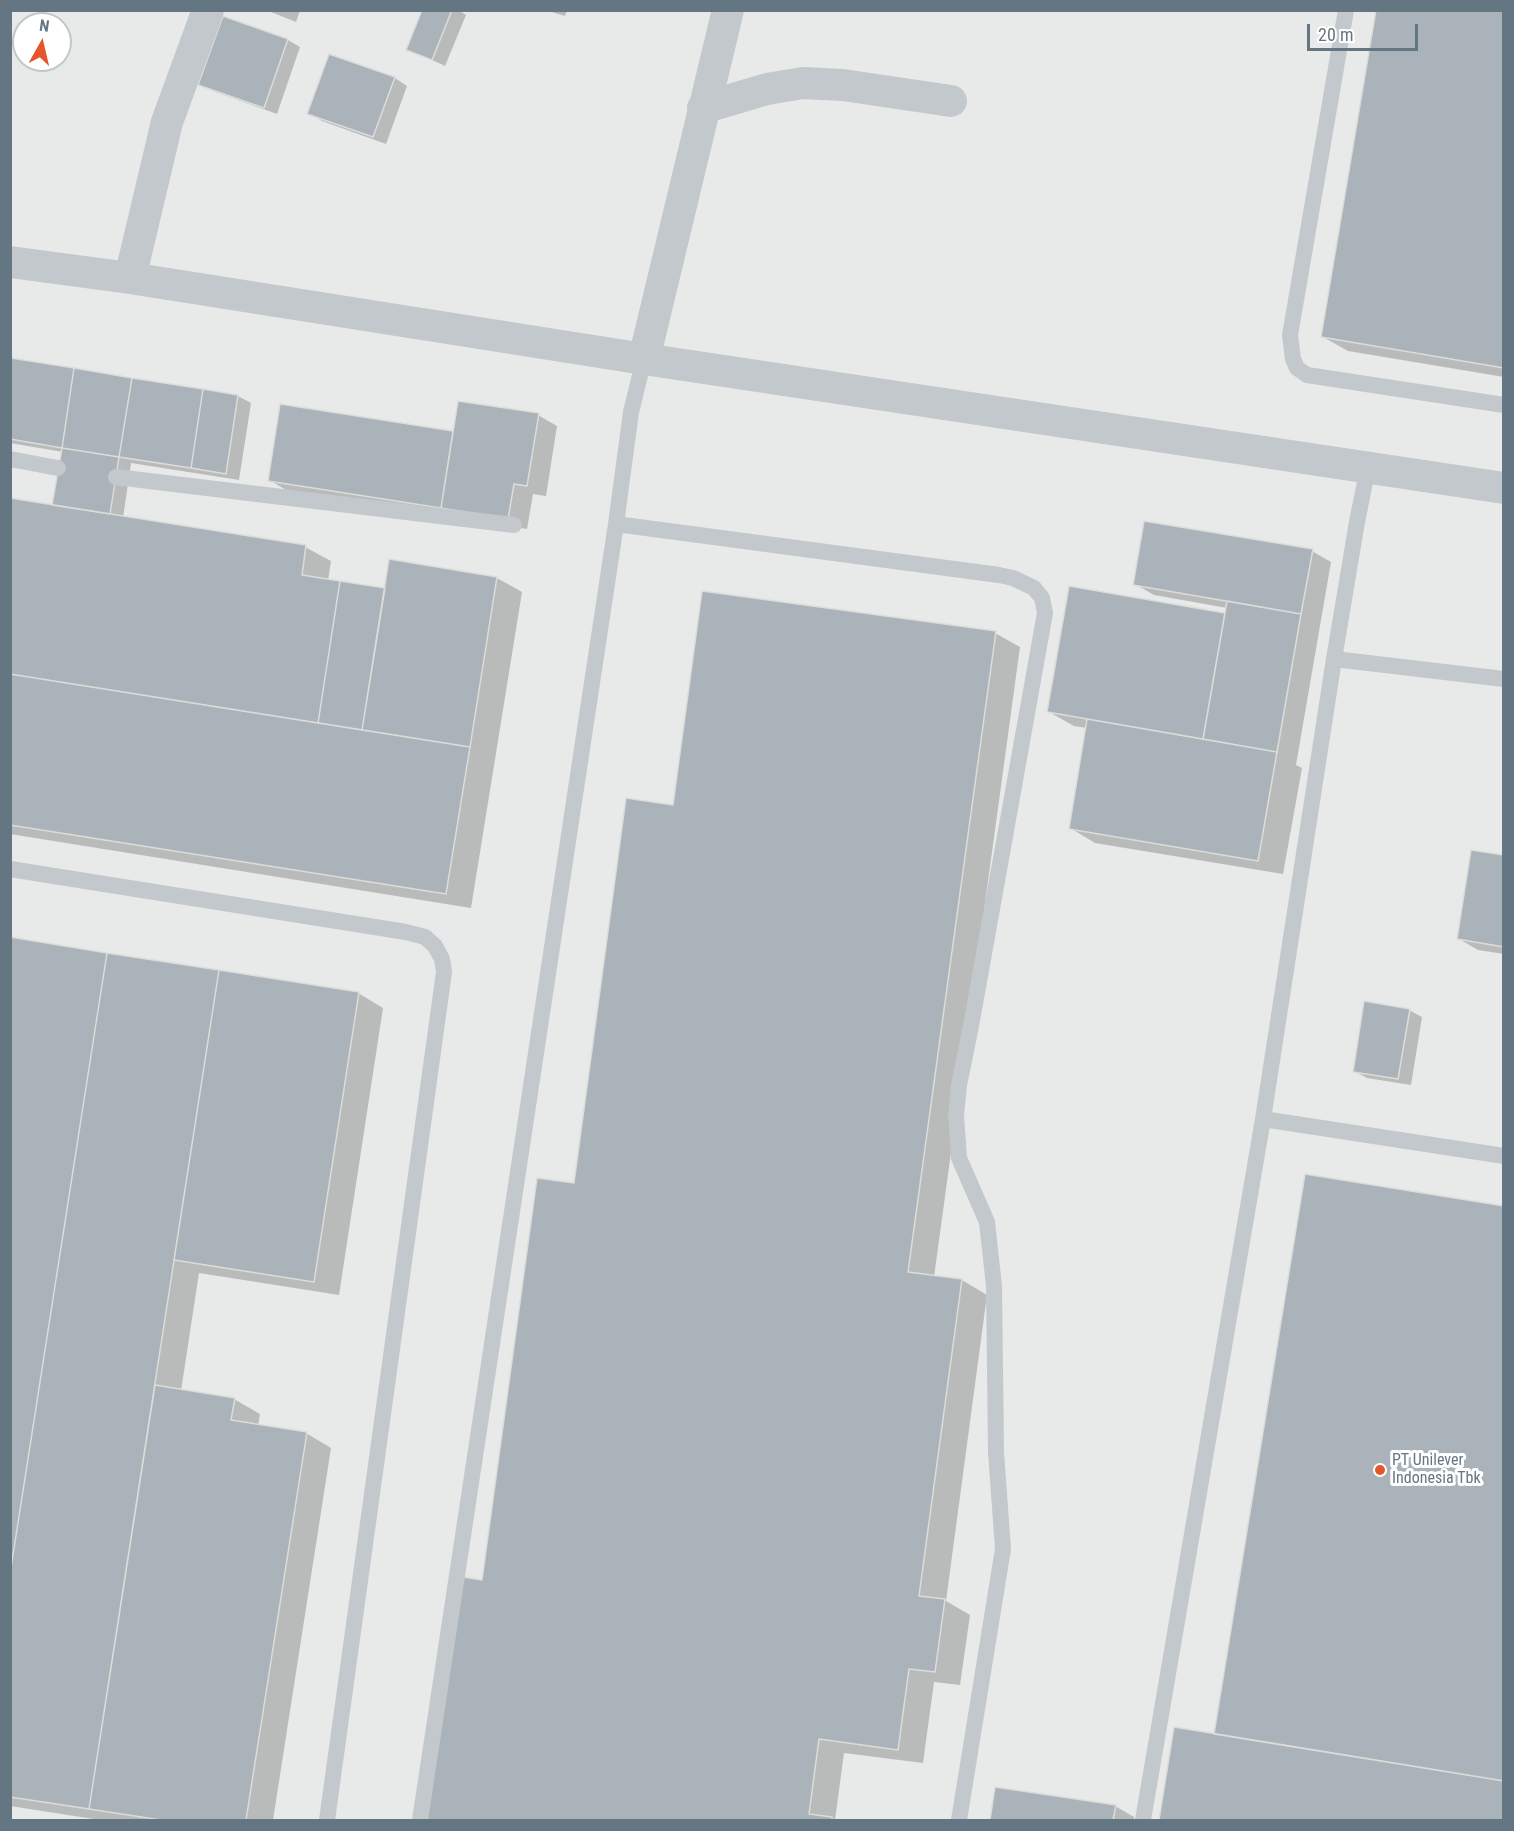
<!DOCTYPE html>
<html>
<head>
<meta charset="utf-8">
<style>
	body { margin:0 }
	#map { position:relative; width:1514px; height:1831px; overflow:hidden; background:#fafaf8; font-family:"Roboto Condensed",sans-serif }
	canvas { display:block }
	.frame { position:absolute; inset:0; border:12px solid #657683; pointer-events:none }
	.north { position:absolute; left:12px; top:12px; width:60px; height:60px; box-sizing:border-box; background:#fff; border:2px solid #c1c8cd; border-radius:50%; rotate:8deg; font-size:16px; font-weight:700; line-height:24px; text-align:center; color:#657683 }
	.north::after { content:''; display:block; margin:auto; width:21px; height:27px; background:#e4572e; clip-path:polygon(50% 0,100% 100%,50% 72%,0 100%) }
	.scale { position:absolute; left:1307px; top:24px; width:111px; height:27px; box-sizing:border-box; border:3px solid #657683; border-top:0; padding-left:8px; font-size:18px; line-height:21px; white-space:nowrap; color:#657683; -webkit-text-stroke:4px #fff; paint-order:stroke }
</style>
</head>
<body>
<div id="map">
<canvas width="1514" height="1831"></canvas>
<div class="frame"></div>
<div class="north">N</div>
<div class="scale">20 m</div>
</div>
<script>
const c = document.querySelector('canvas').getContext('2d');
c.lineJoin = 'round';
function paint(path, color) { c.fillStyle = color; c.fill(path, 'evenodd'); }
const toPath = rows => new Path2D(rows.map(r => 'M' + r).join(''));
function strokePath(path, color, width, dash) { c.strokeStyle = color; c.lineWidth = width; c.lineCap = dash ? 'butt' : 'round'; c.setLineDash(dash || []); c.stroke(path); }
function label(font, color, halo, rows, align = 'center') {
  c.font = font + ' "Roboto Condensed",sans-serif'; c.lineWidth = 6; c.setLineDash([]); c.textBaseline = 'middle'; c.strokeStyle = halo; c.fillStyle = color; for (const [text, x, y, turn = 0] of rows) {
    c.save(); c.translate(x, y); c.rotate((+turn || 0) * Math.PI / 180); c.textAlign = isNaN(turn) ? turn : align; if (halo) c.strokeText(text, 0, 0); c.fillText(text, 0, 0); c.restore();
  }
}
paint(toPath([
	[11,11,1503,11,1503,1820,11,1820],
	[24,24,60,24,60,60,24,60]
]), '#e8e9e9');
paint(toPath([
	[266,10,300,10,296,22],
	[423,10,458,10,466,15,445,66,408,49],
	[545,10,567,10,565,16],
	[1504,10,1504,377,1348,351,1323,337],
	[223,18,288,40,300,47,277,114,213,91,200,84],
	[330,56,395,78,407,86,386,144,322,121,309,113],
	[12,360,238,396,251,403,239,480,131,463,123,518,305,547,331,561,328,581,386,590,497,578,522,592,471,908,10,834,10,500,60,508,63,452,10,443],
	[281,405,454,433,538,415,557,426,546,496,533,494,527,529,288,491,269,480],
	[1312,551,1331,562,1296,765,1302,768,1283,874,1095,843,1070,828,1087,728,1074,726,1049,712,1226,615,1227,608,1154,595,1135,584],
	[995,633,1020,647,934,1277,962,1280,987,1295,946,1601,970,1615,960,1685,934,1682,923,1763,844,1753,835,1820,425,1820,575,1185],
	[1504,857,1504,954,1478,950,1459,939],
	[10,939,358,993,383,1008,339,1295,199,1273,181,1391,234,1399,260,1414,258,1426,306,1433,331,1448,273,1820,100,1820,10,1806],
	[1409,1010,1422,1017,1411,1085,1367,1078,1354,1071],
	[1504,1207,1504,1820,1161,1820,1175,1729,1216,1736],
	[996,1788,1115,1806,1134,1817,1134,1820,991,1820]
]), '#0003');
const building = toPath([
	[422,10,452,10,432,60,406,50,422,10],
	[1376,10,1504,10,1504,368,1321,337,1376,10],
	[223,16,288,39,264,108,198,85,223,16],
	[329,54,395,77,373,137,307,114,329,54],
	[11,358,74,368,62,448,10,439,11,358],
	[74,368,132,378,119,457,62,448,74,368],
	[132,378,203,389,191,468,119,457,132,378],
	[203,389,238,395,226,474,191,468,203,389],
	[458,401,539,413,527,486,514,484,508,519,441,508,458,401],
	[280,404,453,431,441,508,268,481,280,404],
	[62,448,119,457,110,514,52,505,62,448],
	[10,498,306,545,302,575,340,581,318,723,10,674,10,498],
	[1144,521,1313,549,1301,614,1133,585,1144,521],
	[389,559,497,577,470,747,362,730,389,559],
	[340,581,385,588,362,730,318,723,340,581],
	[1069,586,1225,613,1203,739,1047,712,1069,586],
	[702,591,996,631,908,1272,962,1279,919,1596,945,1599,935,1672,909,1669,898,1750,819,1739,809,1814,832,1817,832,1820,424,1820,457,1576,482,1580,537,1178,574,1183,626,798,673,805,702,591],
	[1227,601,1301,614,1277,752,1203,739,1227,601],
	[10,674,470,747,446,894,10,825,10,674],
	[1087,719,1277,752,1258,861,1069,829,1087,719],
	[1471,850,1504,855,1504,947,1457,939,1471,850],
	[10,937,107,953,10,1574,10,937],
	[107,953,219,970,89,1809,10,1797,10,1574,107,953],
	[219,970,359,992,314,1282,174,1260,219,970],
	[1364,1001,1410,1009,1398,1079,1353,1072,1364,1001],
	[1305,1174,1504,1206,1504,1781,1214,1734,1305,1174],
	[155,1385,235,1398,231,1420,307,1432,246,1820,161,1820,89,1809,155,1385],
	[1174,1727,1504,1781,1504,1820,1159,1820,1174,1727],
	[995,1787,1116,1805,1113,1820,990,1820,995,1787]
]);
paint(building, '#aab3b9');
strokePath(building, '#dcdcda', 1.5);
strokePath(toPath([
	[1346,10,1290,335,1293,359,1297,368,1307,375,1504,405],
	[10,459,58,468],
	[116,477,514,525],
	[616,524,999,575,1013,578,1034,588,1042,598,1045,613,971,1026,959,1085,956,1115,959,1158,987,1222,994,1286,996,1452,1003,1549,959,1820],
	[1334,659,1504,679],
	[10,869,406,932,425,937,435,946,442,959,444,972,327,1820],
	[1263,1119,1504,1156],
	[420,1820,616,524,631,412,644,359],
	[1143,1820,1263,1119,1334,659,1357,522,1368,467]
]), '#c3c8cc', 16);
strokePath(toPath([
	[703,108,767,89,803,83,843,85,951,101],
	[10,262,130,278,644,359,1504,488],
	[130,278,167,122,208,10],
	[644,359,728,10]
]), '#c3c8cc', 32);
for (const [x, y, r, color] of [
	[1380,1470,6,"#e4572e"]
]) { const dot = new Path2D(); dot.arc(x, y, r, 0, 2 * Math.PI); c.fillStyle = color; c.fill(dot); strokePath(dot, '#fff', 2); }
label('16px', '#657683', '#fff', [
	["PT Unilever",1392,1461],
	["Indonesia Tbk",1392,1479]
], 'left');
</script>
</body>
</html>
